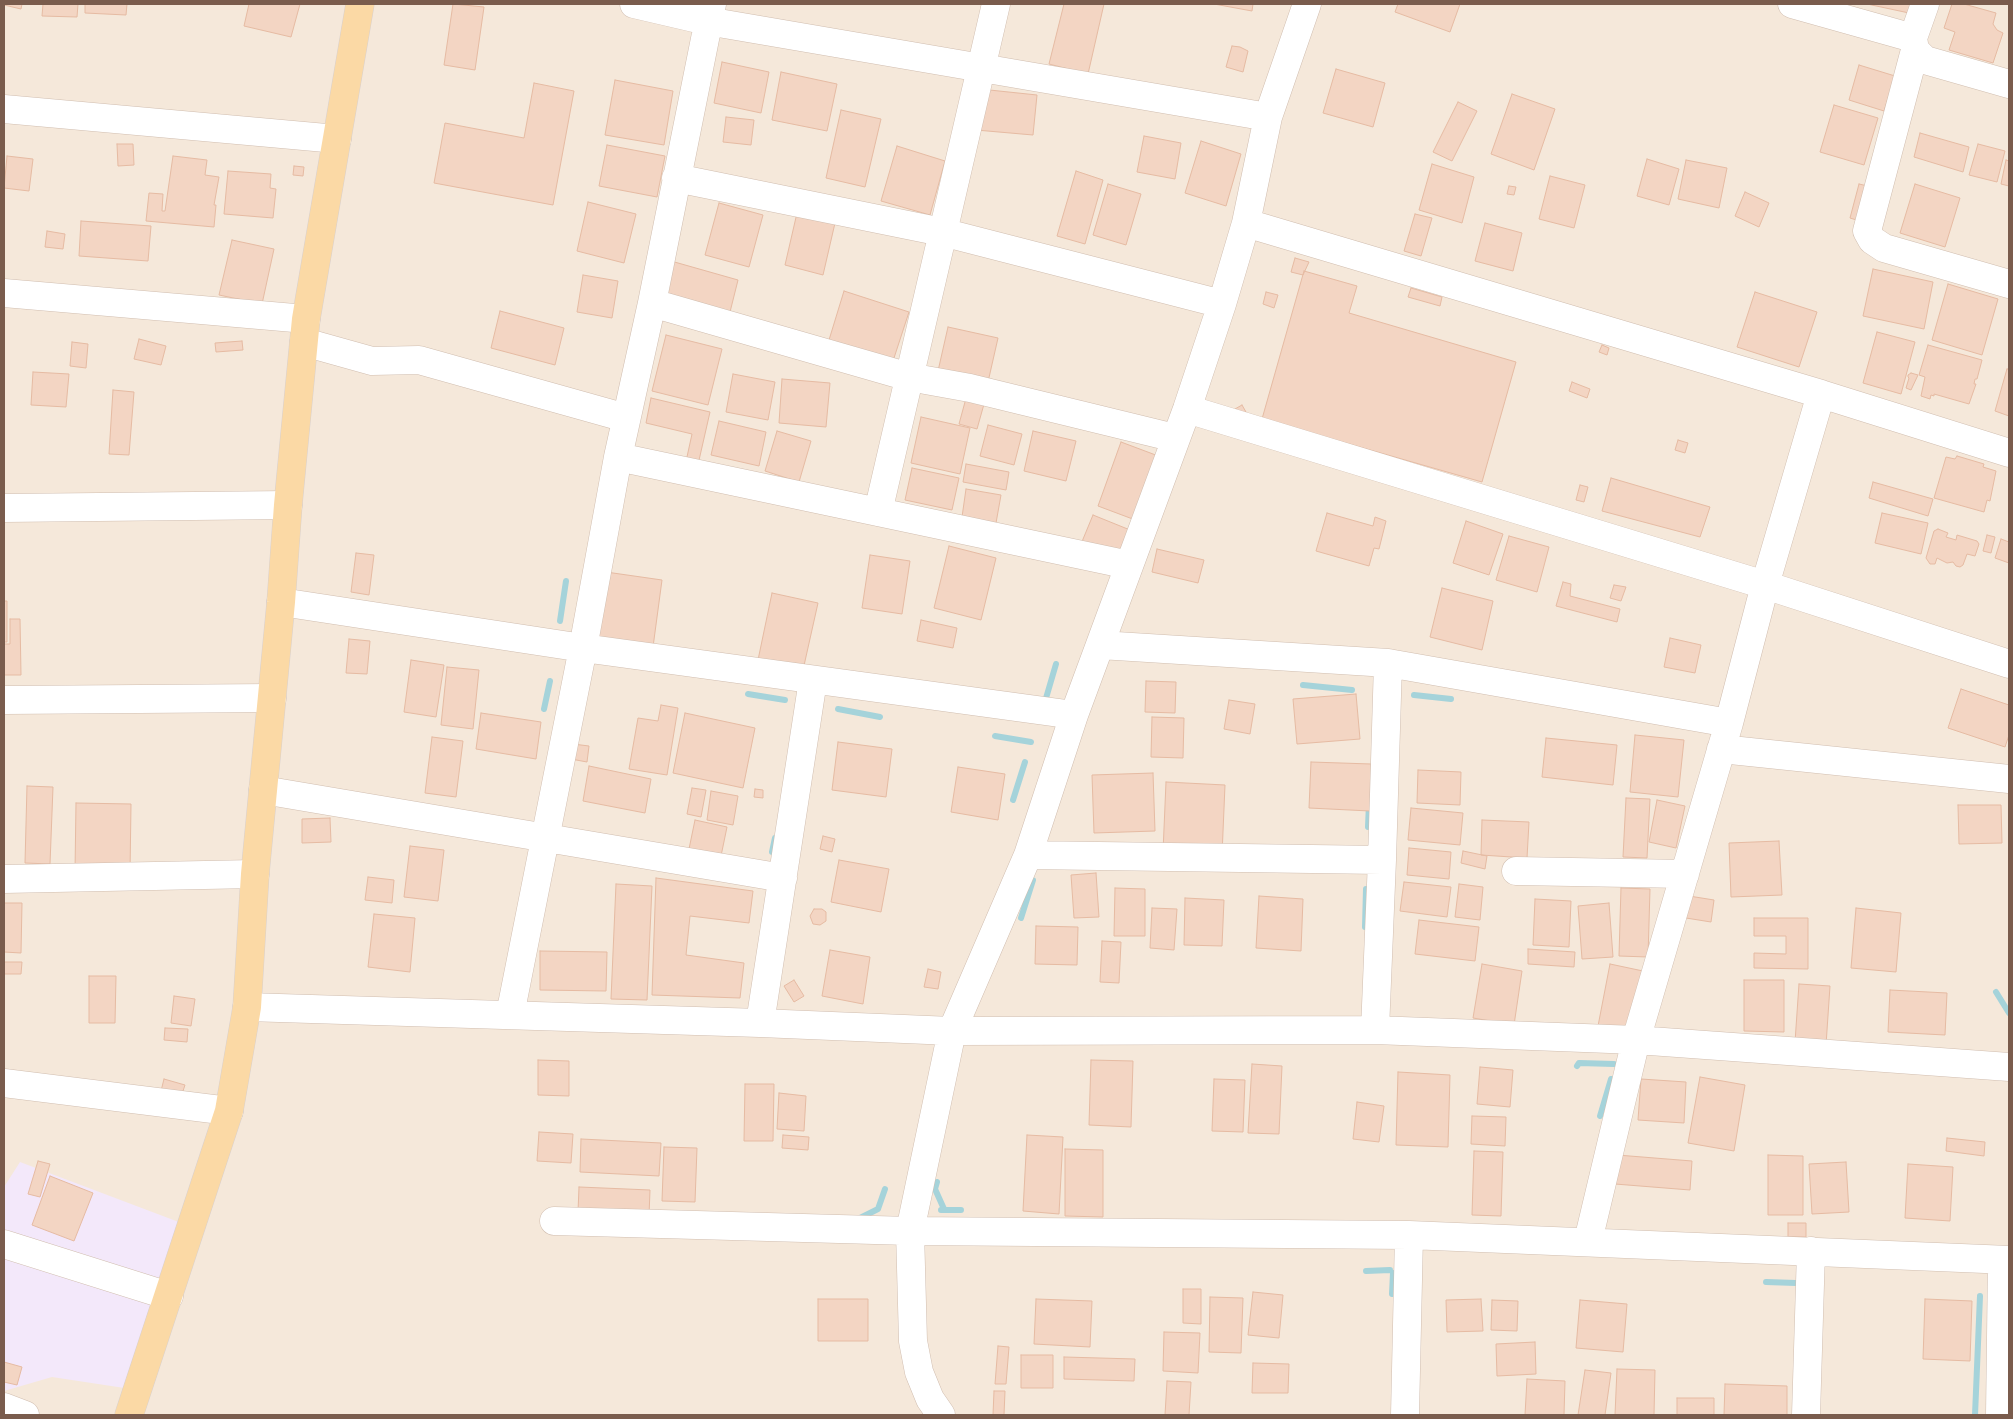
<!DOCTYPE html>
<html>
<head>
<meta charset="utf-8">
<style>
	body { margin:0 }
	#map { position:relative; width:2013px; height:1419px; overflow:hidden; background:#fdf6ec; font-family:"Space Grotesk",sans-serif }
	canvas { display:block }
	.frame { position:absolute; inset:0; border:5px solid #7a5c4d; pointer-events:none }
</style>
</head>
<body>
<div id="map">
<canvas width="2013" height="1419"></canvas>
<div class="frame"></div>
</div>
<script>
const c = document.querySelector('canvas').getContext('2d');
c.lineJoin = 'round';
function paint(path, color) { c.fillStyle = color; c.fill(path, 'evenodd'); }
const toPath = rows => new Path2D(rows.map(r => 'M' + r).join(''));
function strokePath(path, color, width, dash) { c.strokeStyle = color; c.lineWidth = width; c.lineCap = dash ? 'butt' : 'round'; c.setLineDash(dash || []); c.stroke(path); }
paint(toPath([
	[4,4,2009,4,2009,1415,4,1415]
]), '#f5e8da');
paint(toPath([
	[20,1162,184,1224,131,1389,52,1377,4,1391,4,1187]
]), '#f3e8fa');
strokePath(toPath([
	[560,621,566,581],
	[1303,685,1352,690],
	[748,694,785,700],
	[1414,695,1451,699],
	[1044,705,1056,664],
	[544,709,550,681],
	[838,709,880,717],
	[995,736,1031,742],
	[1013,800,1025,762],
	[1368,827,1369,803],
	[772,852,775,838],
	[1021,918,1033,880],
	[1365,927,1366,889],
	[1996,992,2009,1013],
	[1577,1066,1579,1063,1614,1064],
	[1600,1116,1611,1079],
	[937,1182,935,1189,944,1209],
	[941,1210,961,1210],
	[858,1219,878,1209,885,1189],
	[1366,1271,1390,1270],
	[1766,1282,1796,1283],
	[1392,1294,1393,1273],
	[1975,1415,1980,1296]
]), '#a5d3da', 6);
const building = toPath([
	[4,4,22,4,21,9,4,5,4,4],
	[43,4,78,4,77,17,42,16,43,4],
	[85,4,127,4,126,15,85,13,85,4],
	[249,4,300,4,291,37,244,26,249,4],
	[453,4,484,7,475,70,444,65,453,4],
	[1064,4,1104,4,1088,74,1049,64,1064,4],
	[1214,4,1253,4,1252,11,1214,4],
	[1398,4,1460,4,1450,32,1395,12,1398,4],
	[1867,4,1911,4,1909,13,1867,4],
	[1952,4,1964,4,1996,13,1993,24,1997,30,2003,33,1993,63,1949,50,1955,32,1944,28,1952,4],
	[1232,46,1240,47,1248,51,1243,72,1226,67,1232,46],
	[722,62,769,72,761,113,714,103,722,62],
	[1859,65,1895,76,1884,111,1849,100,1859,65],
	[1336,69,1385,83,1373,127,1323,113,1336,69],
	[781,72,837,84,827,131,772,120,781,72],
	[615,80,673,91,664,145,605,135,615,80],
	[534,83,574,91,553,205,434,183,445,123,524,138,534,83],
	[980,89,1037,95,1033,135,976,130,980,89],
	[1512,94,1555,109,1534,170,1491,154,1512,94],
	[1458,102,1477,111,1452,161,1433,152,1458,102],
	[1834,105,1878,118,1864,165,1820,152,1834,105],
	[841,110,881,119,865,187,826,178,841,110],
	[726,117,754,120,751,145,723,142,726,117],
	[1920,133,1969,147,1963,172,1914,157,1920,133],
	[1144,136,1181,143,1175,179,1137,172,1144,136],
	[1201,141,1241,154,1226,206,1185,193,1201,141],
	[117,144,133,144,134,165,118,166,117,144],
	[1978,144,2005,151,1997,182,1969,175,1978,144],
	[607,145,665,156,657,197,599,186,607,145],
	[897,146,945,161,930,215,881,201,897,146],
	[7,156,33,159,29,191,4,188,7,156],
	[173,156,207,160,205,175,219,177,214,205,216,205,214,227,146,221,149,193,163,194,162,211,165,211,173,156],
	[1647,159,1679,169,1669,205,1637,196,1647,159],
	[1686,160,1727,168,1719,208,1678,199,1686,160],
	[2006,160,2009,161,2009,186,2001,184,2006,160],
	[1432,164,1474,177,1462,223,1419,210,1432,164],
	[294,166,304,167,303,176,293,175,294,166],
	[228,171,271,174,270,188,276,189,273,218,224,214,228,171],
	[1076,171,1103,180,1085,244,1057,236,1076,171],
	[1550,176,1585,185,1574,228,1539,219,1550,176],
	[1108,184,1141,194,1126,245,1093,235,1108,184],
	[1859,184,1872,187,1863,222,1850,218,1859,184],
	[1915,184,1960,198,1945,247,1900,233,1915,184],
	[1509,186,1516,187,1514,195,1507,194,1509,186],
	[1745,192,1769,203,1759,227,1735,216,1745,192],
	[588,202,636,214,624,263,577,251,588,202],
	[719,203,763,215,749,267,705,255,719,203],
	[797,213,835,223,823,275,785,265,797,213],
	[1415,214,1432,218,1421,256,1404,251,1415,214],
	[81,221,151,226,148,261,79,256,81,221],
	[1485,223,1522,233,1513,271,1475,261,1485,223],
	[47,231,65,234,63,249,45,247,47,231],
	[232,240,274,249,262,304,219,295,232,240],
	[1295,258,1309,262,1303,275,1291,272,1295,258],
	[671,261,738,280,730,312,662,293,671,261],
	[1873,269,1933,282,1924,329,1863,316,1873,269],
	[1304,271,1357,286,1349,313,1516,362,1482,482,1262,419,1304,271],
	[583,275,618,281,612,318,577,312,583,275],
	[1948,284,1998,299,1982,355,1932,340,1948,284],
	[1411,288,1442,297,1440,306,1408,297,1411,288],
	[844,291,909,312,893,361,829,340,844,291],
	[1266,292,1278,295,1274,308,1263,304,1266,292],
	[1755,292,1817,312,1799,367,1737,347,1755,292],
	[500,311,564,328,555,365,491,348,500,311],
	[948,327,998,338,988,382,938,371,948,327],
	[1877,332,1915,342,1901,394,1863,383,1877,332],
	[666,335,722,349,708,405,652,391,666,335],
	[139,339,166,346,161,365,134,359,139,339],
	[242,341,243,350,216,352,215,343,242,341],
	[72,342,88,344,86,368,70,366,72,342],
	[1602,345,1609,348,1607,355,1599,352,1602,345],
	[1928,345,1982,360,1977,379,1975,379,1974,384,1976,384,1969,404,1934,394,1934,396,1931,395,1930,399,1921,396,1925,377,1919,375,1928,345],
	[2007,369,2009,369,2009,416,1995,411,2007,369],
	[33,372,69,374,66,407,31,405,33,372],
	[1911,373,1918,375,1911,390,1906,388,1909,378,1908,377,1908,375,1911,373],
	[733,374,775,382,768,420,726,412,733,374],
	[782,379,830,383,826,427,779,423,782,379],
	[1572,382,1590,389,1587,398,1569,391,1572,382],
	[113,390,134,392,129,455,109,454,113,390],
	[968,391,986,397,977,429,959,424,968,391],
	[651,398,710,412,697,469,685,466,692,434,646,423,651,398],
	[1242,405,1246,412,1239,414,1235,409,1242,405],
	[921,417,970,428,960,474,911,463,921,417],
	[719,421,766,432,759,466,711,455,719,421],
	[988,425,1022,434,1014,465,980,456,988,425],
	[777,431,811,441,799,482,765,471,777,431],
	[1033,431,1076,441,1066,481,1024,471,1033,431],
	[1678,440,1688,443,1685,453,1675,450,1678,440],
	[1121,442,1161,457,1138,521,1098,506,1121,442],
	[1957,456,1984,464,1983,467,1996,471,1990,501,1987,500,1984,512,1934,498,1946,457,1955,459,1957,456],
	[966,464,1009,472,1006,490,963,482,966,464],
	[912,468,959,478,952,510,905,500,912,468],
	[1611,478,1710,507,1700,537,1602,511,1611,478],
	[1873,482,1933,499,1928,516,1869,498,1873,482],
	[1580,485,1588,487,1584,502,1576,500,1580,485],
	[966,489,1001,495,996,523,962,517,966,489],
	[1327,513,1373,526,1375,517,1386,521,1379,549,1374,548,1369,566,1316,551,1327,513],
	[1882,513,1928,523,1921,554,1875,543,1882,513],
	[1093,515,1135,532,1123,561,1081,544,1093,515],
	[1466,521,1503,534,1489,575,1453,563,1466,521],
	[1938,529,1948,533,1946,537,1956,540,1957,535,1977,541,1979,544,1975,556,1967,554,1963,565,1960,567,1956,566,1953,562,1947,563,1937,558,1935,564,1930,564,1926,558,1934,531,1938,529],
	[1987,535,1995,537,1991,553,1983,551,1987,535],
	[1509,536,1549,547,1537,592,1496,580,1509,536],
	[2001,539,2009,542,2009,563,1995,558,2001,539],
	[949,546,996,558,981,620,934,608,949,546],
	[1157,549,1204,560,1198,583,1152,572,1157,549],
	[356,553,374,555,369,595,351,592,356,553],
	[870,555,910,561,902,614,862,608,870,555],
	[606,572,662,580,653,647,597,639,606,572],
	[1563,582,1571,584,1570,596,1620,609,1617,622,1556,606,1563,582],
	[1614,585,1626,587,1621,601,1610,598,1614,585],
	[1442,588,1493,601,1482,650,1430,637,1442,588],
	[772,593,818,603,803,670,758,660,772,593],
	[4,601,7,601,7,642,4,642,4,601],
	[10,619,20,619,21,675,4,675,4,644,10,644,10,619],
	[921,620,957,628,953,648,917,641,921,620],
	[1670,638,1701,645,1695,673,1664,667,1670,638],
	[349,639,370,641,367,674,346,673,349,639],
	[411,660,444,665,436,717,404,712,411,660],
	[447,667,479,670,473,729,441,725,447,667],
	[1146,681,1176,682,1175,713,1145,712,1146,681],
	[1961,689,2009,705,2009,735,2005,747,1948,728,1961,689],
	[1356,694,1360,739,1297,744,1293,699,1356,694],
	[1229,700,1255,704,1250,734,1224,729,1229,700],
	[661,705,678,708,667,775,629,769,638,718,658,721,661,705],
	[481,713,541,722,536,759,476,749,481,713],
	[685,713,755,728,743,788,673,773,685,713],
	[1152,717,1184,718,1183,758,1151,757,1152,717],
	[1635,735,1684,740,1678,797,1630,792,1635,735],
	[432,737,463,741,456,797,425,793,432,737],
	[1546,738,1617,745,1613,785,1542,777,1546,738],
	[838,742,892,749,886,797,832,790,838,742],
	[573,744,589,746,587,762,571,759,573,744],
	[1311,762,1371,764,1370,811,1309,808,1311,762],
	[589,766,651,779,645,813,583,801,589,766],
	[958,767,1005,774,998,820,951,812,958,767],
	[1418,770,1461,772,1460,805,1417,803,1418,770],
	[1153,773,1155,831,1094,833,1092,775,1153,773],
	[1166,782,1225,785,1222,855,1163,852,1166,782],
	[27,786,53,787,50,864,25,863,27,786],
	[692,788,706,790,701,817,687,814,692,788],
	[755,789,763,790,763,798,754,797,755,789],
	[711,791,738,796,733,825,707,820,711,791],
	[1626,798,1650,799,1647,858,1623,857,1626,798],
	[1657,800,1685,806,1676,848,1649,842,1657,800],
	[76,803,131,804,130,873,75,872,76,803],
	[1958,805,2001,805,2002,843,1959,844,1958,805],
	[1411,808,1463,813,1460,845,1408,840,1411,808],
	[330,818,331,842,302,843,302,819,330,818],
	[695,820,727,827,721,856,689,849,695,820],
	[1482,820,1529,822,1527,858,1481,855,1482,820],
	[823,836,835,839,832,852,820,849,823,836],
	[1779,841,1782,895,1731,897,1729,843,1779,841],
	[410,846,444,850,438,901,404,897,410,846],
	[1409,848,1451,852,1449,879,1407,875,1409,848],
	[1463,851,1487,856,1485,869,1461,863,1463,851],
	[839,860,889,869,881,912,831,902,839,860],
	[1096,873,1099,917,1074,918,1071,875,1096,873],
	[368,877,394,880,392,903,365,900,368,877],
	[656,878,753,891,749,923,690,916,686,955,744,963,740,998,652,995,656,878],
	[1404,882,1451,887,1447,917,1400,911,1404,882],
	[616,884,652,886,647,1000,611,999,616,884],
	[1459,884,1483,887,1480,920,1455,917,1459,884],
	[1115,888,1145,889,1145,936,1114,936,1115,888],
	[1621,888,1650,889,1648,957,1619,956,1621,888],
	[1259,896,1303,899,1301,951,1256,948,1259,896],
	[1689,896,1714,900,1711,922,1686,918,1689,896],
	[1185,898,1224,900,1222,946,1184,945,1185,898],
	[1535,899,1571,901,1569,947,1533,945,1535,899],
	[4,903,22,903,21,953,4,952,4,903],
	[1609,903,1613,957,1582,959,1578,906,1609,903],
	[1152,908,1177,909,1174,950,1150,948,1152,908],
	[1856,908,1901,913,1896,972,1851,968,1856,908],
	[814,909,822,909,826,912,826,921,820,925,813,924,810,916,814,909],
	[374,914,415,918,410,972,368,967,374,914],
	[1754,918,1808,918,1808,969,1754,968,1754,953,1786,954,1786,936,1754,936,1754,918],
	[1419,920,1479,927,1475,961,1415,954,1419,920],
	[1036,926,1078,927,1077,965,1035,964,1036,926],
	[1102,941,1121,942,1119,983,1100,982,1102,941],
	[1528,949,1575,952,1574,967,1528,964,1528,949],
	[830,950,870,957,863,1004,822,996,830,950],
	[540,951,607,952,606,991,540,990,540,951],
	[4,962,22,962,21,974,4,974,4,962],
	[1482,964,1522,971,1514,1025,1473,1018,1482,964],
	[1610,964,1643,971,1632,1033,1598,1026,1610,964],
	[928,969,941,972,938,989,924,987,928,969],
	[89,976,116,976,115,1023,89,1023,89,976],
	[794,980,804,996,794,1002,784,986,794,980],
	[1744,980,1784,980,1784,1032,1744,1031,1744,980],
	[1799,984,1830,986,1826,1045,1795,1042,1799,984],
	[1890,990,1947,993,1945,1035,1888,1032,1890,990],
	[174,996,195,999,191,1026,171,1023,174,996],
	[165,1028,188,1029,187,1042,164,1040,165,1028],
	[538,1060,569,1061,569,1096,538,1095,538,1060],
	[1091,1060,1133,1061,1131,1127,1089,1125,1091,1060],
	[1252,1064,1282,1066,1279,1134,1248,1133,1252,1064],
	[1480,1067,1513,1070,1510,1107,1477,1104,1480,1067],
	[1398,1072,1450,1075,1448,1147,1396,1145,1398,1072],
	[1700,1077,1745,1085,1734,1151,1688,1143,1700,1077],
	[164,1079,185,1085,181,1097,161,1091,164,1079],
	[1214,1079,1245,1080,1243,1132,1212,1131,1214,1079],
	[1641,1079,1686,1082,1684,1123,1638,1120,1641,1079],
	[745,1084,774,1084,773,1141,744,1141,745,1084],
	[779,1093,806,1096,804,1131,777,1129,779,1093],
	[1357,1102,1384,1106,1379,1142,1353,1139,1357,1102],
	[1472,1116,1506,1117,1505,1146,1471,1144,1472,1116],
	[539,1132,573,1134,571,1163,537,1161,539,1132],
	[783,1135,809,1137,808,1150,782,1148,783,1135],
	[1027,1135,1063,1137,1059,1214,1023,1211,1027,1135],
	[1947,1138,1985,1142,1984,1156,1946,1151,1947,1138],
	[581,1139,661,1143,659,1176,580,1172,581,1139],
	[664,1147,697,1148,695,1202,662,1201,664,1147],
	[1065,1149,1103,1150,1103,1217,1065,1216,1065,1149],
	[1474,1151,1503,1152,1501,1216,1472,1215,1474,1151],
	[1617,1155,1692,1161,1690,1190,1615,1184,1617,1155],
	[1768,1155,1803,1156,1803,1215,1768,1215,1768,1155],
	[38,1161,50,1164,40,1197,28,1194,38,1161],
	[1846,1162,1849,1212,1812,1214,1809,1164,1846,1162],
	[1908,1164,1953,1167,1950,1221,1905,1218,1908,1164],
	[50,1176,93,1193,74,1241,32,1225,50,1176],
	[579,1187,650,1190,649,1216,578,1212,579,1187],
	[1788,1223,1806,1223,1806,1237,1788,1237,1788,1223],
	[1183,1289,1201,1289,1201,1324,1183,1323,1183,1289],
	[1253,1292,1283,1295,1279,1338,1248,1335,1253,1292],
	[1210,1297,1243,1298,1241,1353,1209,1352,1210,1297],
	[818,1299,868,1299,868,1341,818,1341,818,1299],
	[1036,1299,1092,1301,1090,1347,1034,1344,1036,1299],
	[1481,1299,1483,1331,1447,1332,1446,1300,1481,1299],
	[1925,1299,1972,1301,1970,1361,1923,1359,1925,1299],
	[1492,1300,1518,1301,1517,1331,1491,1330,1492,1300],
	[1580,1300,1627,1304,1623,1352,1576,1348,1580,1300],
	[1164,1332,1200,1333,1198,1373,1163,1371,1164,1332],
	[1535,1342,1536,1374,1497,1376,1496,1344,1535,1342],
	[998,1346,1009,1347,1006,1384,995,1384,998,1346],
	[1021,1355,1053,1355,1053,1388,1021,1388,1021,1355],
	[1064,1357,1135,1359,1134,1381,1064,1379,1064,1357],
	[4,1362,22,1367,17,1385,4,1382,4,1362],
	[1253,1363,1289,1364,1288,1393,1252,1393,1253,1363],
	[1617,1369,1655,1370,1654,1415,1615,1415,1617,1369],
	[1585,1370,1611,1373,1605,1415,1578,1415,1585,1370],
	[1527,1379,1565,1381,1564,1415,1525,1415,1527,1379],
	[1167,1381,1191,1382,1189,1415,1165,1415,1167,1381],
	[1725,1384,1787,1386,1787,1415,1724,1415,1725,1384],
	[994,1391,1005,1391,1004,1415,993,1415,994,1391],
	[1677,1398,1714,1398,1714,1415,1677,1415,1677,1398]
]);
paint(building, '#f3d5c3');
strokePath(building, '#e6bba3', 1);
const minor = toPath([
	[634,4,707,21,1268,117,1246,223,1222,304,1187,409,1074,715,1028,855,952,1031,910,1231,913,1341,919,1372,930,1399,941,1415],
	[1792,4,1913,38],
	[1925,4,1913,38,1915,50,1867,231,1872,240,1884,248,2009,284],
	[1915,50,1925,60,2009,84],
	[4,109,337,139],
	[1268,117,1307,4],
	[676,178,942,232,1222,304],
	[1246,223,1821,394],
	[4,293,306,319],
	[652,303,909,377,970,388,1175,438],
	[304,342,372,361,419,360,626,418],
	[1187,409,1765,585,2009,664],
	[618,457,1129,565],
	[4,508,288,505],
	[878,512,996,4],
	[281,602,583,648,1074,715],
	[1100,645,1388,663,1729,723],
	[4,700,272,698],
	[1721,749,2009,779],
	[263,790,783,878],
	[1028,855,1382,860],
	[1516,871,1685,874],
	[4,879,255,874],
	[247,1007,760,1023,952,1031,1375,1030,1636,1040,2009,1067],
	[510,1015,583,648,618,457,652,303,712,4],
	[760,1023,813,680],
	[1375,1030,1382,860,1388,663],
	[4,1083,229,1111],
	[554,1221,910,1231,1409,1235,2009,1260],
	[1588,1241,1636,1040,1729,723,1765,585,1821,394,2009,453],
	[4,1244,169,1296],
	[4,1407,25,1415],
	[1405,1415,1409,1235],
	[1806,1415,1811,1251],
	[2000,1415,2002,1260]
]);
const major = toPath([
	[129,1415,229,1111,247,1007,255,874,281,602,288,505,306,319,360,4]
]);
strokePath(minor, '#d1beb0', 29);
strokePath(major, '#dad1cd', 29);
strokePath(minor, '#fff', 28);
strokePath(major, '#fbd9a5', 28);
</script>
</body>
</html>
